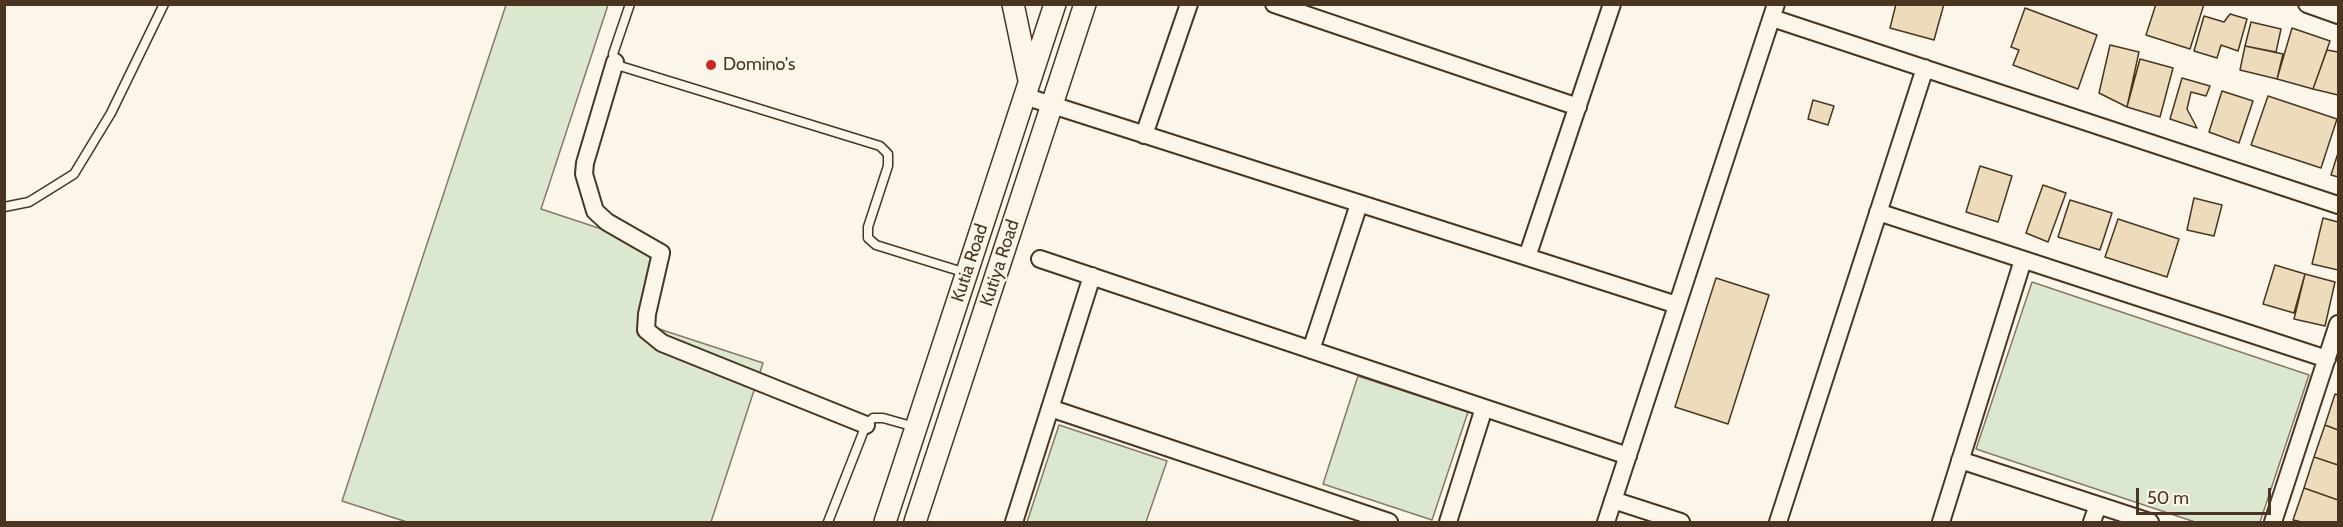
<!DOCTYPE html>
<html>
<head>
<meta charset="utf-8">
<style>
	body { margin:0 }
	#map { position:relative; width:2343px; height:527px; overflow:hidden; background:#fbf6e9; font-family:Cabin,sans-serif }
	canvas { display:block }
	.frame { position:absolute; inset:0; border:6px solid #4a3520; pointer-events:none }
	.scale { position:absolute; left:2136px; top:488px; width:135px; height:27px; box-sizing:border-box; border:3px solid #4a3520; border-top:0; padding-left:8px; font-size:18px; line-height:21px; white-space:nowrap; color:#4a3520; -webkit-text-stroke:4px #fbf6e9; paint-order:stroke }
</style>
</head>
<body>
<div id="map">
<canvas width="2343" height="527"></canvas>
<div class="frame"></div>
<div class="scale">50 m</div>
</div>
<script>
const c = document.querySelector('canvas').getContext('2d');
c.lineJoin = 'round';
function paint(path, color) { c.fillStyle = color; c.fill(path, 'evenodd'); }
const toPath = rows => new Path2D(rows.map(r => 'M' + r).join(''));
function strokePath(path, color, width, dash) { c.strokeStyle = color; c.lineWidth = width; c.lineCap = dash ? 'butt' : 'round'; c.setLineDash(dash || []); c.stroke(path); }
function label(font, color, halo, rows, align = 'center') {
  c.font = font + ' Cabin,sans-serif'; c.lineWidth = 4.5; c.setLineDash([]); c.textBaseline = 'middle'; c.strokeStyle = halo; c.fillStyle = color; for (const [text, x, y, turn = 0] of rows) {
    c.save(); c.translate(x, y); c.rotate((+turn || 0) * Math.PI / 180); c.textAlign = isNaN(turn) ? turn : align; if (halo) c.strokeText(text, 0, 0); c.fillText(text, 0, 0); c.restore();
  }
}
const green = toPath([
	[506,5,608,5,541,209,668,251,644,324,763,363,711,522,407,522,342,501,506,5],
	[2032,282,2309,375,2260,522,2195,522,1976,449,2032,282],
	[1358,376,1468,412,1432,520,1323,484,1358,376],
	[1059,425,1167,461,1146,522,1027,522,1059,425]
]);
paint(green, '#dce7d0');
strokePath(green, '#887966', 1.5);
const building = toPath([
	[1896,4,1944,4,1934,40,1890,28,1896,4],
	[2156,4,2204,4,2190,49,2146,35,2156,4],
	[2025,8,2097,35,2078,89,2013,65,2019,50,2011,47,2025,8],
	[2230,14,2247,19,2238,51,2221,45,2217,58,2194,51,2204,16,2224,22,2230,14],
	[2251,22,2281,29,2276,52,2245,46,2251,22],
	[2292,28,2330,41,2313,89,2277,79,2292,28],
	[2110,45,2139,52,2127,107,2099,93,2110,45],
	[2245,46,2283,54,2277,79,2240,70,2245,46],
	[2327,50,2338,52,2338,95,2313,89,2327,50],
	[2140,59,2173,68,2160,117,2127,107,2140,59],
	[2182,78,2210,86,2206,96,2191,92,2187,109,2197,128,2170,119,2182,78],
	[2222,91,2253,101,2239,143,2209,132,2222,91],
	[2268,96,2337,119,2321,168,2251,145,2268,96],
	[1813,100,1834,106,1828,125,1808,119,1813,100],
	[2338,153,2338,177,2331,175,2338,153],
	[1980,166,2012,176,1998,222,1966,212,1980,166],
	[2043,185,2066,193,2048,242,2026,233,2043,185],
	[2194,198,2222,205,2214,236,2187,230,2194,198],
	[2070,200,2112,213,2100,250,2058,237,2070,200],
	[2323,218,2338,222,2338,270,2312,264,2323,218],
	[2118,219,2179,239,2167,277,2105,257,2118,219],
	[2275,265,2305,274,2294,313,2263,304,2275,265],
	[2305,274,2335,282,2325,326,2294,319,2305,274],
	[1716,278,1769,295,1728,424,1675,407,1716,278],
	[2335,394,2338,395,2338,430,2325,425,2335,394],
	[2325,425,2338,430,2338,465,2314,457,2325,425],
	[2314,457,2338,465,2338,500,2304,488,2314,457],
	[2304,488,2338,500,2338,522,2302,522,2293,520,2304,488]
]);
paint(building, '#ecdcbc');
strokePath(building, '#4a3520', 1.5);
const service = toPath([
	[630,4,613,54,615,62,620,66,880,146,888,154,888,166,868,227,868,238,876,245,966,273],
	[4,207,29,202,74,174,111,113,164,4],
	[828,522,866,425,873,418,883,418,915,427]
]);
const minor = toPath([
	[1274,4,1578,107],
	[2307,4,2338,15],
	[1772,18,2338,205],
	[615,62,585,163,584,174,595,211,607,222,661,253,647,314,646,330,662,343,866,425],
	[1024,96,1677,305],
	[1144,135,1189,4],
	[1878,212,2327,359],
	[1527,257,1612,4],
	[1040,259,1628,456],
	[1311,350,1359,204],
	[1050,408,1389,522],
	[1960,460,2150,522],
	[1613,500,1681,522],
	[1014,522,1092,276],
	[1448,522,1484,408],
	[1606,522,1776,4],
	[1778,522,1925,68],
	[1941,522,2023,260],
	[2092,522,2098,505],
	[2273,522,2338,324]
]);
const tertiary = toPath([
	[1013,4,1029,80],
	[885,522,1055,4],
	[915,522,1085,4]
]);
strokePath(service, '#4a3520', 11);
strokePath(minor, '#4a3520', 20);
strokePath(tertiary, '#4a3520', 24);
strokePath(service, '#fbf6e9', 8);
strokePath(minor, '#fbf6e9', 16);
strokePath(tertiary, '#fbf6e9', 21);
for (const [x, y, r, color] of [
	[711,65,6,"#c62828"]
]) { const dot = new Path2D(); dot.arc(x, y, r, 0, 2 * Math.PI); c.fillStyle = color; c.fill(dot); strokePath(dot, '#fbf6e9', 2); }
label('18px', '#4a3520', '#fbf6e9', [
	["Domino's",723,65]
], 'left');
label('18px', '#4a3520', '#fbf6e9', [
	["Kutia Road",970,263,-72],
	["Kutiya Road",1000,263,-72]
]);
</script>
</body>
</html>
